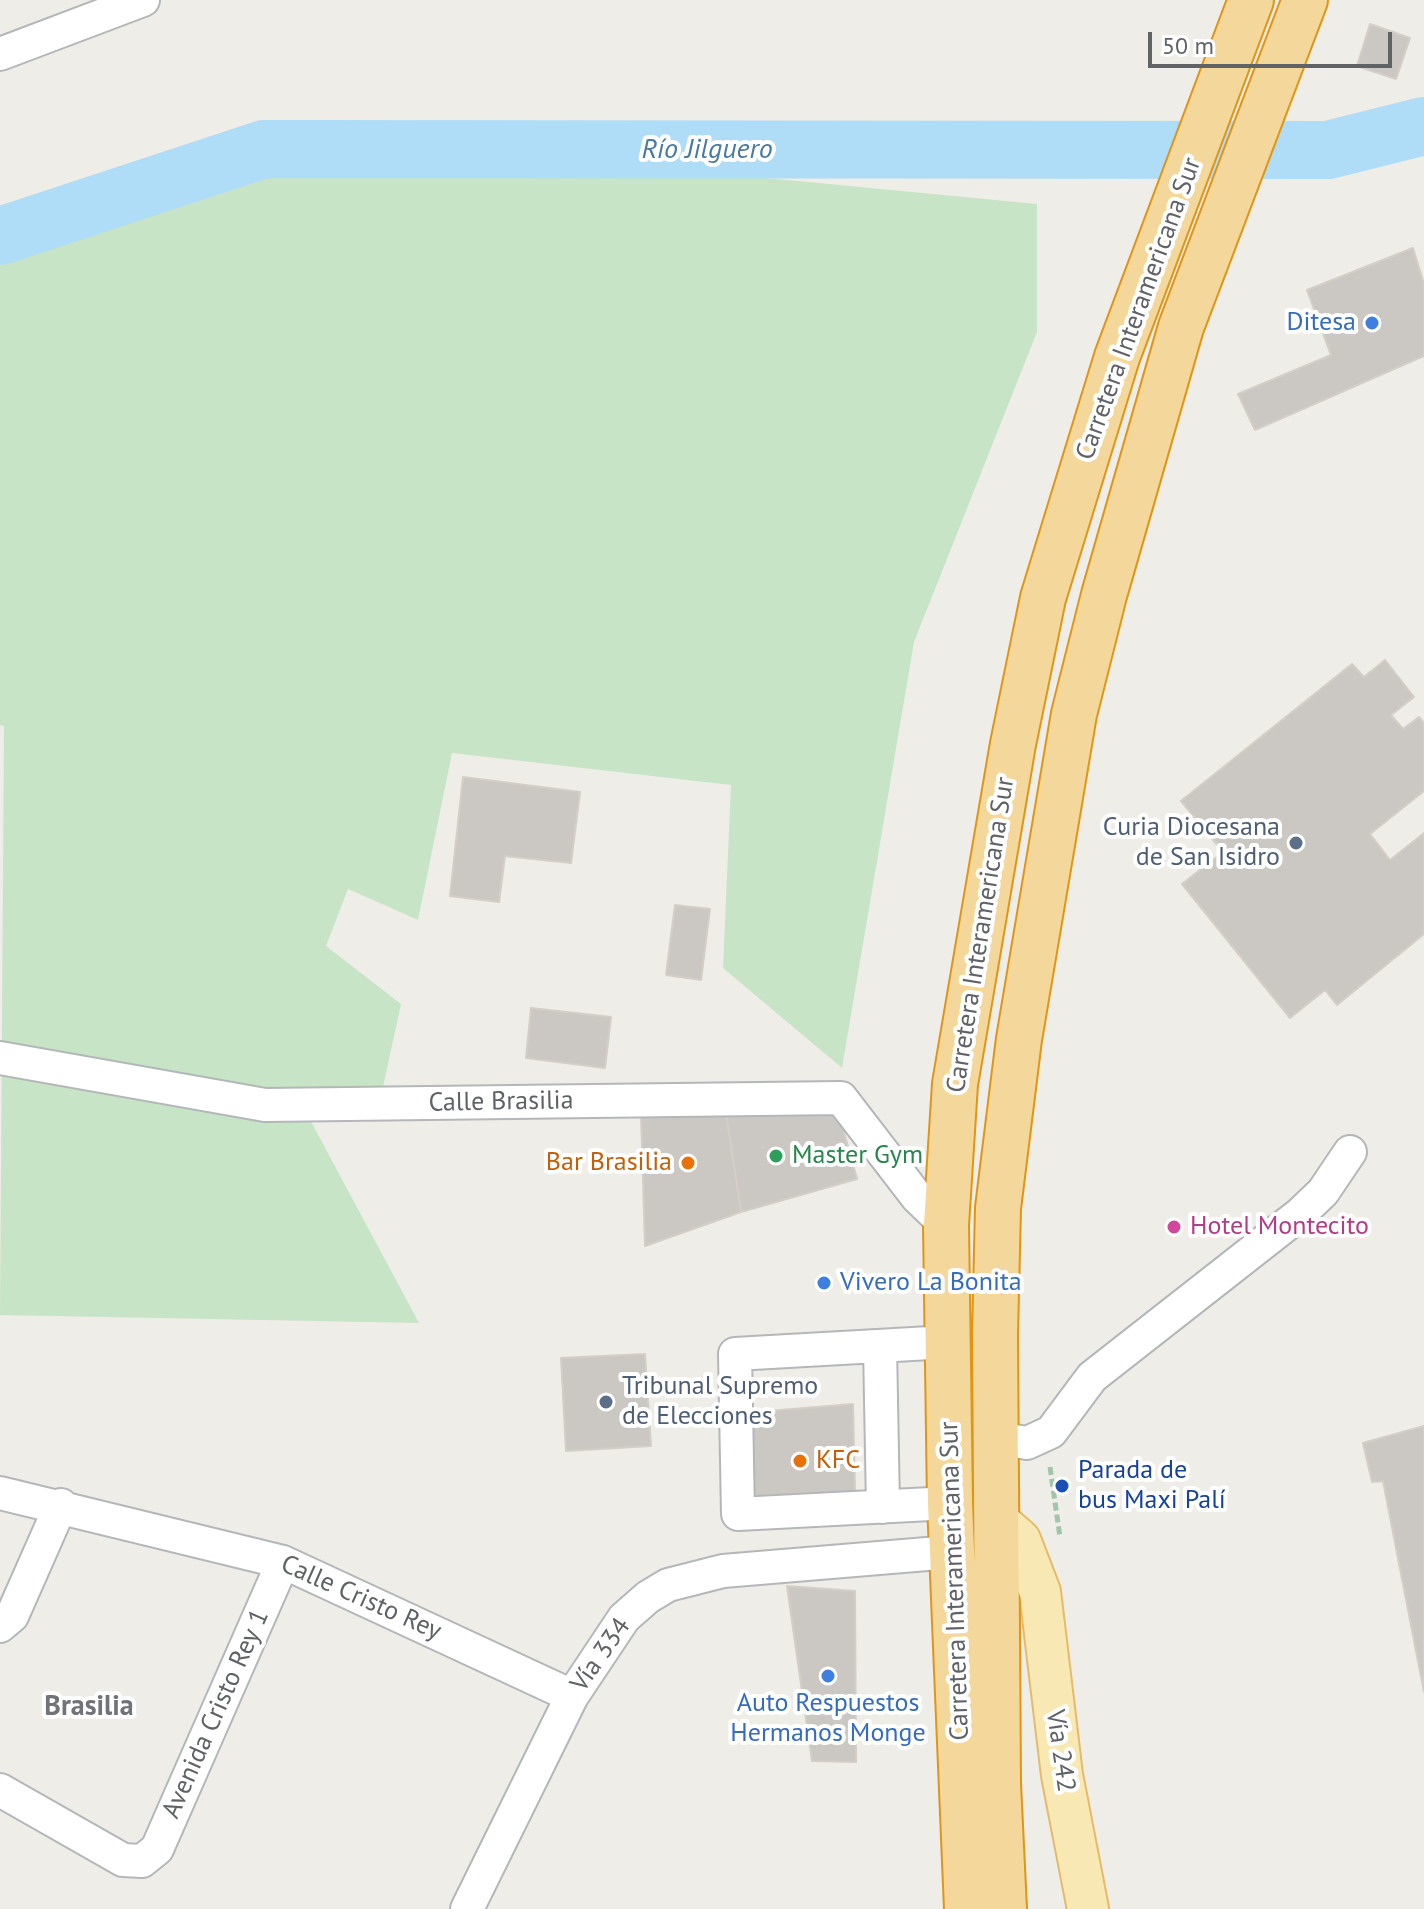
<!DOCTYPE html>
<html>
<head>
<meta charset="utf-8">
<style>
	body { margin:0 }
	#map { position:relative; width:1424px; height:1909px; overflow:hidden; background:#efede7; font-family:"PT Sans",sans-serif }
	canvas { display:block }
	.scale { position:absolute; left:1148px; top:32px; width:244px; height:36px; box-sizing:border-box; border:4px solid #5f6266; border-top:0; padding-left:10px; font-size:24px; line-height:28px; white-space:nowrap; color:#5f6266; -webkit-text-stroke:6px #fff; paint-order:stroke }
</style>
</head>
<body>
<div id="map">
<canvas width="1424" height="1909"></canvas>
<div class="scale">50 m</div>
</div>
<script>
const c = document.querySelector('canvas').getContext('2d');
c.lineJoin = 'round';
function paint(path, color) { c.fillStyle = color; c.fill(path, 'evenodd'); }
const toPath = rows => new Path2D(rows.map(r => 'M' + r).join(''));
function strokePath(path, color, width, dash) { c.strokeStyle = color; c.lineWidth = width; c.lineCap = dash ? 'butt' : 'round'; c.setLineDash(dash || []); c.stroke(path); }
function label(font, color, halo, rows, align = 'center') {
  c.font = font + ' "PT Sans",sans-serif'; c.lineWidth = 8; c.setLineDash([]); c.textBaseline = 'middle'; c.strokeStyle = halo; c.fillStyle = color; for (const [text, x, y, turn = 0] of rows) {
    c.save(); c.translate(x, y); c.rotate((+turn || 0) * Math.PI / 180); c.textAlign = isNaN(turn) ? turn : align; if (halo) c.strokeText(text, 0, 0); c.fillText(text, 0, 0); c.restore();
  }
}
paint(toPath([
	[264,149,465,149,1037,204,1037,332,914,642,842,1068,723,968,731,785,452,753,418,920,348,889,326,946,401,1004,383,1087,293,1088,419,1323,0,1315,4,726,0,725,0,236]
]), '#c8e4c6');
strokePath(toPath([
	[0,236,264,149,1328,150,1424,126]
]), '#afdcf7', 58);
const building = toPath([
	[1370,24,1410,38,1396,79,1357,66,1370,24],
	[1413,248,1424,284,1424,356,1255,430,1238,394,1331,355,1307,290,1413,248],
	[1385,660,1414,697,1391,715,1403,729,1419,717,1424,723,1424,791,1370,834,1390,860,1424,833,1424,934,1337,1005,1325,990,1290,1018,1182,884,1223,852,1181,801,1352,664,1364,677,1385,660],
	[463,777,580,792,571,863,505,856,499,902,450,896,463,777],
	[675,905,710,909,701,980,666,975,675,905],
	[531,1008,611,1017,605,1068,526,1058,531,1008],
	[838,1110,857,1179,741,1212,726,1113,838,1110],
	[726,1113,741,1212,645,1246,641,1114,726,1113],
	[645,1354,651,1446,566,1451,561,1358,645,1354],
	[853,1404,855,1491,745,1501,744,1413,853,1404],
	[1424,1426,1424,1692,1383,1481,1372,1482,1363,1443,1424,1426],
	[787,1586,855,1591,856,1762,812,1761,787,1586]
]);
paint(building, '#cbc8c4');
strokePath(building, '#d3cec6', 2);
const minor = toPath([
	[0,54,143,0],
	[0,1058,265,1105,841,1098,917,1197,946,1225],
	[948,1342,735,1354,738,1514,950,1503],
	[880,1346,883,1507],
	[996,1438,1027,1443,1051,1432,1092,1377,1300,1214,1323,1192,1350,1152],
	[0,1493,283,1562,572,1696],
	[0,1626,12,1616,61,1505],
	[0,1790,123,1860,142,1861,157,1849,283,1562],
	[467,1909,572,1696,624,1618,648,1597,668,1585,723,1571,951,1552]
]);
const major = toPath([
	[996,1519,1020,1540,1040,1592,1062,1775,1088,1909]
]);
const highway = toPath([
	[967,1909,950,1503,946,1225,955,1084,1013,744,1043,598,1117,357,1251,0],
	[1004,1909,998,1784,995,1334,998,1208,1019,1039,1074,714,1104,595,1181,327,1305,0]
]);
strokePath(minor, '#b4b7ba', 36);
strokePath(major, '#e5bb6a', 44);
strokePath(highway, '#e19515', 48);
strokePath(toPath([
	[1050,1467,1060,1537]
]), '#a0c5a8', 5, [8, 4]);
strokePath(minor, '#fff', 32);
strokePath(major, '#f8e9b4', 40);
strokePath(highway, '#f4d79a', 44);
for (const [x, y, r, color] of [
	[1372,323,8,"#3f7fe0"],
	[1296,843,8,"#5c6f8a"],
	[776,1156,8,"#2e9e5b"],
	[688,1163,8,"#e8710a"],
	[1174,1227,8,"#d1479c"],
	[824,1283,8,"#3f7fe0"],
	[606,1402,8,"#5c6f8a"],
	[800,1461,8,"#e8710a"],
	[1062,1486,8,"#1a4fb4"],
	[828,1676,8,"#3f7fe0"]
]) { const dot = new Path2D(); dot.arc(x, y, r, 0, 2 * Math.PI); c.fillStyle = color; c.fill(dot); strokePath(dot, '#fff', 3); }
label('26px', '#5f6266', '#fff', [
	["Carretera Interamericana Sur",1139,309,-70],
	["Carretera Interamericana Sur",981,935,-81],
	["Calle Brasilia",501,1102,-1],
	["Carretera Interamericana Sur",955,1581,-92],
	["Calle Cristo Rey",361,1598,24],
	["Vía 334",601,1655,-55],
	["Avenida Cristo Rey 1",216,1714,-66],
	["Vía 242",1060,1751,82]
]);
label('26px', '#366cbe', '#fff', [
	["Ditesa",1356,323],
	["Vivero La Bonita",840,1283,"left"],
	["Auto Respuestos",828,1704,"center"],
	["Hermanos Monge",828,1734,"center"]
], 'right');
label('26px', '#4e5e75', '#fff', [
	["Curia Diocesana",1280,828],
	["de San Isidro",1280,858],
	["Tribunal Supremo",622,1387,"left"],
	["de Elecciones",622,1417,"left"]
], 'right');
label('26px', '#27864d', '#fff', [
	["Master Gym",792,1156]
], 'left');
label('26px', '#c56008', '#fff', [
	["Bar Brasilia",672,1163],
	["KFC",816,1461,"left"]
], 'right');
label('26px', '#b23c85', '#fff', [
	["Hotel Montecito",1190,1227]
], 'left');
label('26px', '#164399', '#fff', [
	["Parada de",1078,1471],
	["bus Maxi Palí",1078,1501]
], 'left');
label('italic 28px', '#4979a1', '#fff', [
	["Río Jilguero",707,150]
]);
label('bold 28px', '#707478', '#fff', [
	["Brasilia",89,1707]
]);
</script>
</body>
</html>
